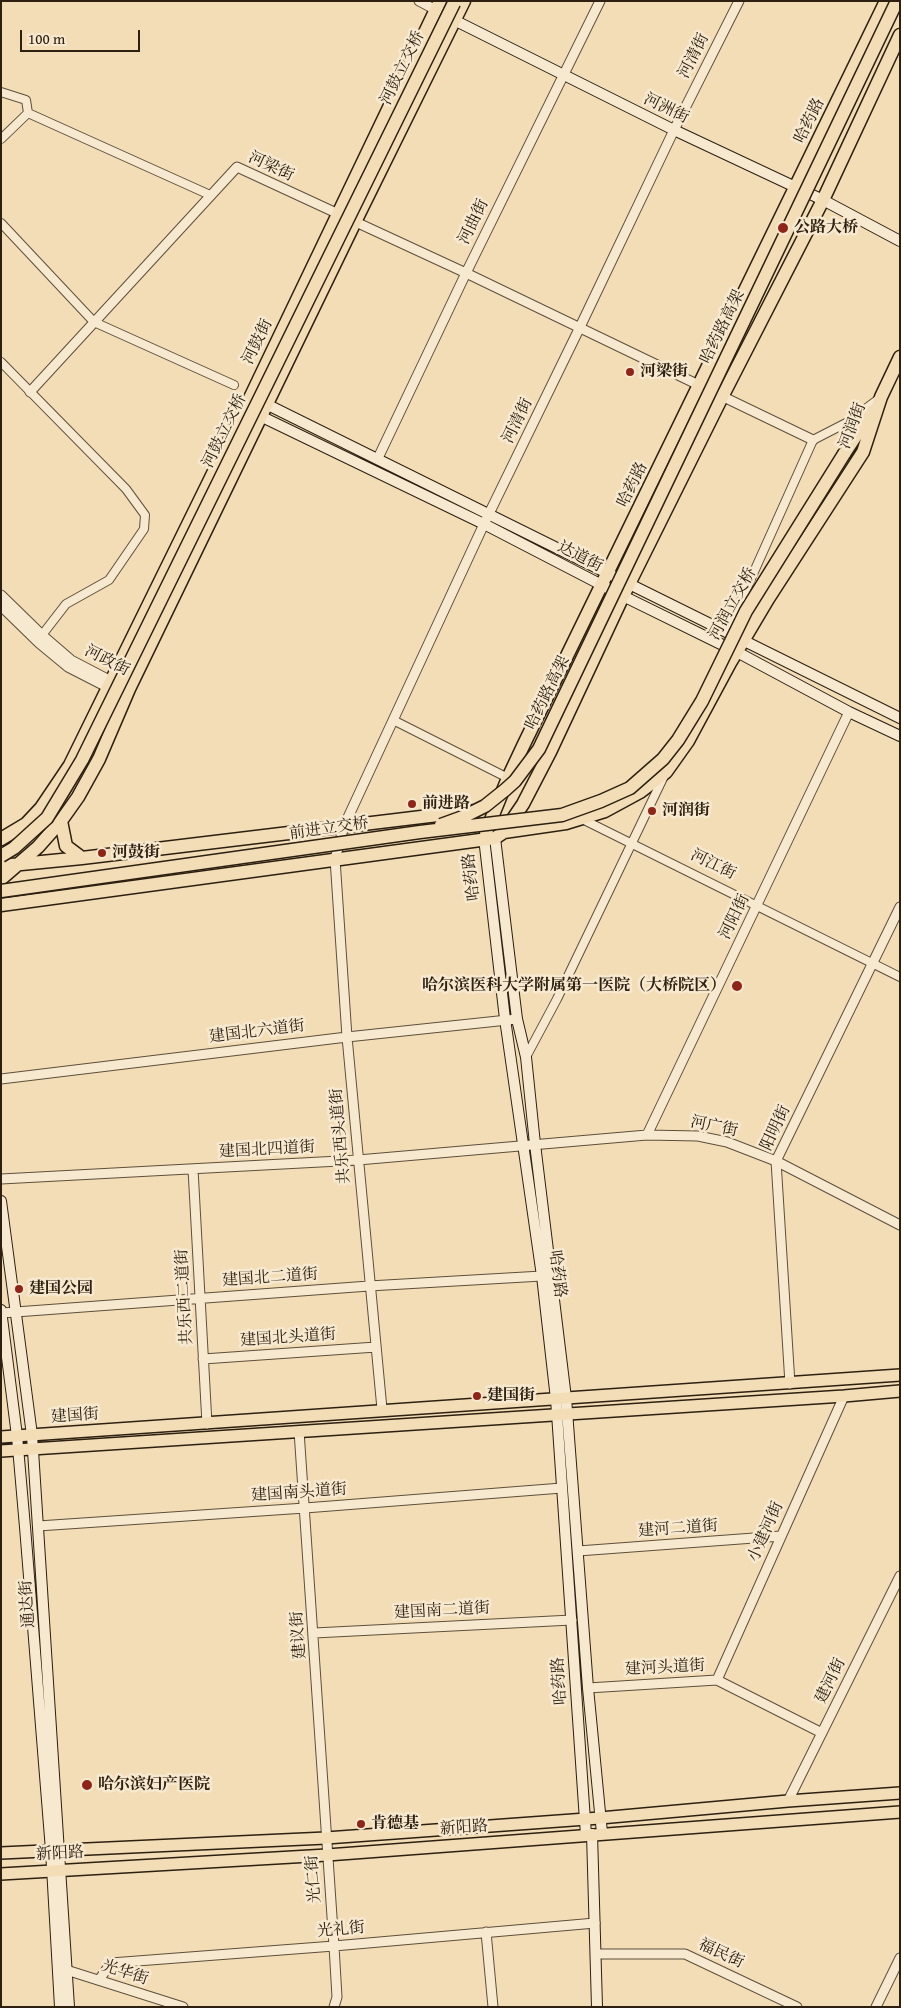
<!DOCTYPE html>
<html>
<head>
<meta charset="utf-8">
<style>
	body { margin:0 }
	#map { position:relative; width:901px; height:2008px; overflow:hidden; background:#f3ddb7; font-family:"Gentium Book Plus",serif }
	canvas { display:block }
	.frame { position:absolute; inset:0; border:2px solid #2d2010; pointer-events:none }
	.scale { position:absolute; left:20px; top:30px; width:120px; height:22px; box-sizing:border-box; border:2px solid #2d2010; border-top:0; padding-left:6px; font-size:15px; line-height:18px; white-space:nowrap; color:#2d2010; -webkit-text-stroke:4px #f7e9d0; paint-order:stroke }
</style>
</head>
<body>
<div id="map">
<canvas width="901" height="2008"></canvas>
<div class="frame"></div>
<div class="scale">100 m</div>
</div>
<script>
const c = document.querySelector('canvas').getContext('2d');
c.lineJoin = 'round';
const toPath = rows => new Path2D(rows.map(r => 'M' + r).join(''));
function strokePath(path, color, width, dash) { c.strokeStyle = color; c.lineWidth = width; c.lineCap = dash ? 'butt' : 'round'; c.setLineDash(dash || []); c.stroke(path); }
function label(font, color, halo, rows, align = 'center') {
  c.font = font + ' "Gentium Book Plus","Noto Serif SC",serif'; c.lineWidth = 5; c.setLineDash([]); c.textBaseline = 'middle'; c.strokeStyle = halo; c.fillStyle = color; for (const [text, x, y, turn = 0] of rows) {
    c.save(); c.translate(x, y); c.rotate((+turn || 0) * Math.PI / 180); c.textAlign = isNaN(turn) ? turn : align; if (halo) c.strokeText(text, 0, 0); c.fillText(text, 0, 0); c.restore();
  }
}
const minor = toPath([
	[1,92,26,100,28,113,210,195],
	[1,139,28,113],
	[1,223,94,322,234,385],
	[1,362,126,489,145,515,144,529,109,580,66,604,42,635],
	[727,632,813,440,848,422,880,398],
	[393,720,508,778],
	[582,819,900,977],
	[526,1057,557,999,664,776]
]);
const tertiary = toPath([
	[419,1,436,10],
	[30,392,237,167,466,273,813,440],
	[378,458,466,273,600,1],
	[1,595,42,635,71,660,115,683],
	[1,606,39,643,68,667,107,687,113,688],
	[1,1079,347,1037,517,1019],
	[647,1135,849,712],
	[193,1169,207,1424],
	[1,1179,358,1160,647,1135,698,1136,727,1142,776,1161,900,1225],
	[2,1313,369,1286,542,1276],
	[203,1359,376,1347],
	[790,1384,776,1161,900,907],
	[382,1409,347,1037,335,859,344,826,484,524,580,327,674,130,739,1],
	[299,1431,334,1946,337,1997,334,2007],
	[38,1526,305,1508,562,1488],
	[578,1551,781,1536],
	[314,1633,572,1620],
	[717,1680,844,1396],
	[588,1688,717,1680,822,1733],
	[788,1801,900,1576],
	[486,1932,493,2007],
	[596,1954,685,1954,797,2007],
	[60,1968,183,2007],
	[99,1980,111,1963,334,1946,595,1923],
	[876,2007,900,1958]
]);
const secondary = toPath([
	[448,17,674,130,823,200,900,241],
	[260,401,900,718],
	[254,413,484,524,623,596,737,652,849,712,900,736],
	[484,838,505,1019,542,1276,556,1399,586,1835],
	[495,838,517,1019,526,1057,535,1144,566,1398,588,1688,602,1833],
	[1,1201,32,1435,69,2007],
	[1,1310,17,1436,25,1527,51,1850,60,2007],
	[592,1834,597,2007]
]);
const primary = toPath([
	[1,1437,900,1375],
	[1,1451,844,1396,900,1391],
	[1,1853,326,1838,600,1818,788,1801,900,1793],
	[1,1874,327,1855,900,1812]
]);
const trunk = toPath([
	[844,454,872,411],
	[61,821,66,846,82,858],
	[486,832,508,778,524,744,886,1],
	[504,832,566,823,605,811,640,792,666,772,688,741,730,663,768,599,863,452,881,397,900,357],
	[1,839,26,824,41,808,70,765,251,396,440,1],
	[1,866,82,858,471,811],
	[1,879,38,847,61,821,78,797,99,759,129,689,355,222,464,1],
	[1,905,495,838,504,832,523,804,550,752,623,596,722,397,823,200,900,35]
]);
strokePath(minor, '#5e4f3a', 10);
strokePath(tertiary, '#5e4f3a', 11);
strokePath(secondary, '#2d2010', 12);
strokePath(primary, '#2d2010', 14);
strokePath(trunk, '#2d2010', 15);
strokePath(minor, '#f7e9d0', 8);
strokePath(tertiary, '#f7e9d0', 9);
strokePath(secondary, '#f7e9d0', 10);
strokePath(primary, '#f3ddb7', 11);
strokePath(trunk, '#f3ddb7', 12);
const trunkBridge = toPath([
	[441,825,463,817,485,806,505,790,515,781,539,749,897,1],
	[1,856,14,848,47,818,82,760,454,3],
	[1,891,420,832,562,815,601,801,630,788,663,759,678,740,702,701,746,611,844,454]
]);
strokePath(trunkBridge, '#2d2010', 15, []);
strokePath(trunkBridge, '#f3ddb7', 12);
for (const [x, y, r, color] of [
	[783,228,6,"#8f2418"],
	[630,372,5,"#8f2418"],
	[412,804,5,"#8f2418"],
	[652,811,5,"#8f2418"],
	[102,853,5,"#8f2418"],
	[737,986,6,"#8f2418"],
	[19,1289,5,"#8f2418"],
	[477,1396,5,"#8f2418"],
	[87,1785,6,"#8f2418"],
	[361,1824,5,"#8f2418"]
]) { const dot = new Path2D(); dot.arc(x, y, r, 0, 2 * Math.PI); c.fillStyle = color; c.fill(dot); strokePath(dot, '#f7e9d0', 2); }
label('16px', '#2d2010', '#f7e9d0', [
	["河清街",694,56,-63],
	["河鼓立交桥",403,68,-64],
	["河洲街",666,109,26],
	["哈药路",810,121,-64],
	["河梁街",271,167,25],
	["河曲街",474,222,-64],
	["哈药路高架",723,327,-64],
	["河鼓街",258,342,-64],
	["河清街",518,421,-64],
	["河润街",853,426,-69],
	["河鼓立交桥",225,431,-64],
	["哈药路",633,485,-64],
	["达道街",580,557,27],
	["河润立交桥",733,604,-61],
	["河政街",107,661,27],
	["哈药路高架",548,693,-64],
	["前进立交桥",329,829,-8],
	["河江街",713,865,26],
	["哈药路",472,877,-97],
	["河阳街",735,917,-64],
	["建国北六道街",257,1032,-7],
	["河广街",714,1127,12],
	["阳明街",776,1128,-65],
	["共乐西头道街",341,1136,-95],
	["建国北四道街",267,1150,-3],
	["哈药路",557,1274,83],
	["建国北二道街",270,1278,-4],
	["共乐西二道街",185,1297,-93],
	["建国北头道街",288,1338,-4],
	["建国街",75,1416,-4],
	["建国南头道街",299,1493,-4],
	["建河二道街",678,1529,-4],
	["小建河街",766,1532,-66],
	["通达街",28,1604,-94],
	["建国南二道街",442,1611,-3],
	["建议街",299,1635,-94],
	["建河头道街",665,1668,-3],
	["哈药路",560,1681,-94],
	["建河街",831,1681,-64],
	["新阳路",464,1828,-4],
	["新阳路",60,1854,-3],
	["光仁街",314,1879,-94],
	["光礼街",341,1930,-5],
	["福民街",721,1954,25],
	["光华街",125,1973,18]
]);
label('bold 16px', '#2d2010', '#f7e9d0', [
	["公路大桥",794,228],
	["河梁街",640,372],
	["前进路",422,804],
	["河润街",662,811],
	["河鼓街",112,853],
	["哈尔滨医科大学附属第一医院（大桥院区）",726,986,"right"],
	["建国公园",29,1289],
	["建国街",487,1396],
	["哈尔滨妇产医院",98,1785],
	["肯德基",371,1824]
], 'left');
</script>
</body>
</html>
